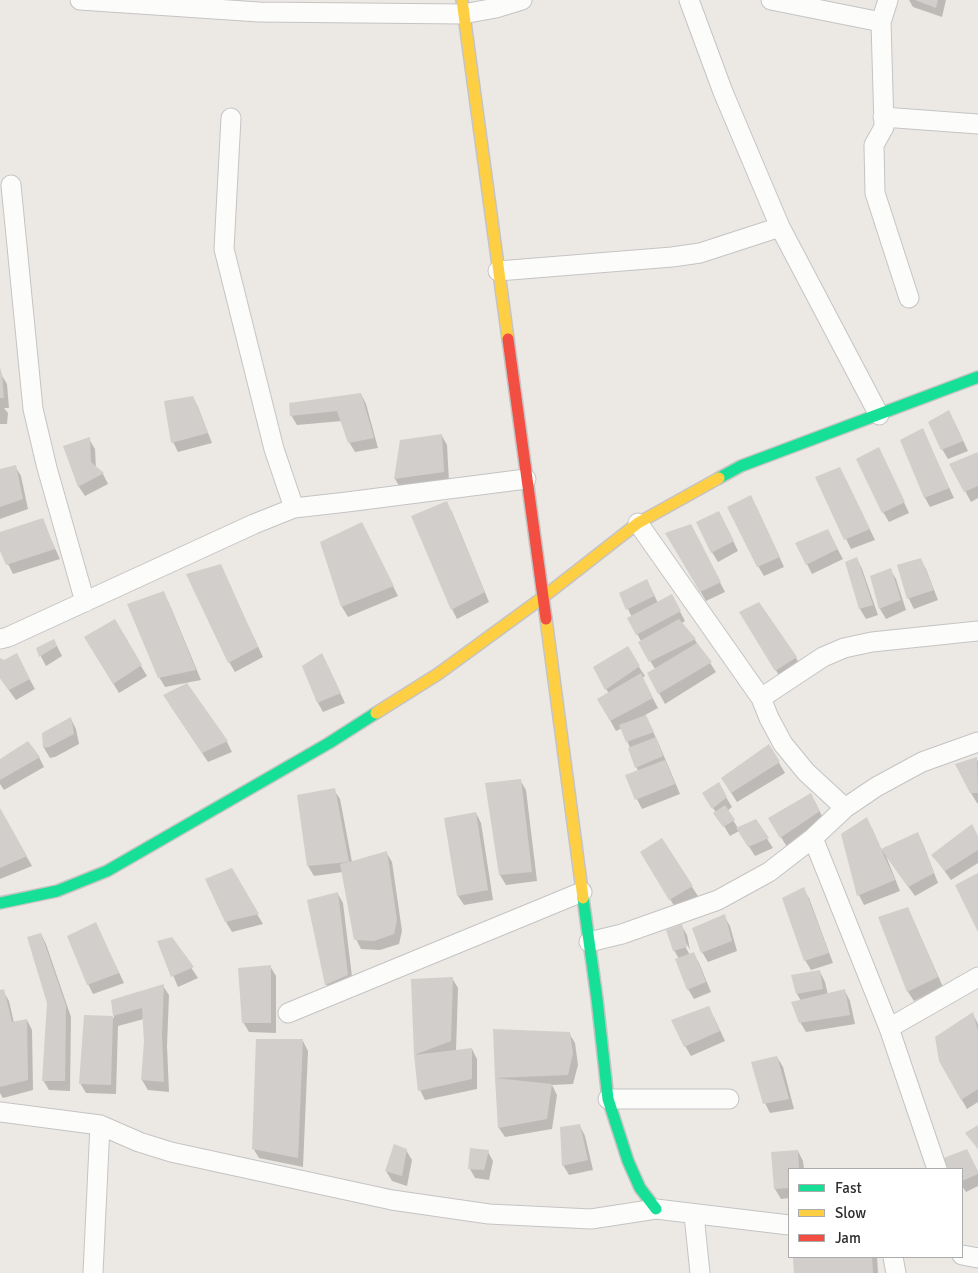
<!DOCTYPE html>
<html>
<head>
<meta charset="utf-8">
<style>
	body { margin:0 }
	#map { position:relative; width:978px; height:1273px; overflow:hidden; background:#ece8e4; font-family:Signika,sans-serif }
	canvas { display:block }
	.legend { position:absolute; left:788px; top:1168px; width:175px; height:90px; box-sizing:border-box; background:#fff; border:1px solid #ababab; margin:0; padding:6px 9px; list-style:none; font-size:15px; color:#2e2e2e }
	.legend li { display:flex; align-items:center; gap:10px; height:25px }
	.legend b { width:25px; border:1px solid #ababab }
</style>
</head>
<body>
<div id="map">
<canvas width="978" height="1273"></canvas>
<ul class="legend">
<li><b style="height:6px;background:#16e098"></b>Fast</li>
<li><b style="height:6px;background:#ffcf43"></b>Slow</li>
<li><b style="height:6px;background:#f24e42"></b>Jam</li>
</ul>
</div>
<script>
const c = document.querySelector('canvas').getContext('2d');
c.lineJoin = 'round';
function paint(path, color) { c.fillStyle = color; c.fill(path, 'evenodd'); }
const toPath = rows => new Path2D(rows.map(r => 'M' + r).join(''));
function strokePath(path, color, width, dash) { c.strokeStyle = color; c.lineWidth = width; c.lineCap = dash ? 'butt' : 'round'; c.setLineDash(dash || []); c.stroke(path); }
paint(toPath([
	[909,0,946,0,942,17,913,7],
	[0,367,1,374,7,384,9,408,4,408,8,413,7,424,0,424],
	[361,394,366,404,378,448,355,452,349,442,342,421,297,425,291,415],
	[193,397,198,407,212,443,178,452,173,442],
	[954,421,968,451,948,459,942,449],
	[922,429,954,498,930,507,925,498],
	[442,436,447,445,449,482,401,489,395,479,401,441],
	[89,439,95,449,96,468,103,474,108,484,85,496,79,487,64,447],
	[978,454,978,498,971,502,951,465],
	[884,459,909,513,889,522,883,512],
	[15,466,21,476,28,509,0,519,0,471],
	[816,478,845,478,875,540,851,549],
	[446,503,452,512,489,602,457,619,452,609],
	[756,506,784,567,764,576,758,566],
	[42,520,60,559,13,574,0,548,0,533],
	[724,522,738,551,718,562,712,552],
	[367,534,398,596,348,617,342,607,321,543],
	[667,534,696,536,725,592,706,601],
	[833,541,843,559,812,574,807,564],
	[857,559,862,569,878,615,866,619,860,609,846,563],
	[920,559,926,569,938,600,914,609,909,599,898,565],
	[220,565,263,657,235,672,229,662],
	[890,569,896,579,906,610,886,619,880,609,871,576],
	[647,580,658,603,677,606,685,621,682,623,695,640,716,672,665,704,648,673,655,669,639,642,641,641,629,619,632,617,620,594],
	[163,593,169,603,201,680,165,687,159,677],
	[114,621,147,676,119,693,91,647],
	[746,622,796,658,801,667,782,680],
	[54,640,62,656,46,666,37,649],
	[16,655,35,689,16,700,0,678,0,659,4,662],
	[327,665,345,703,323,712,318,703],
	[639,667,645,676,642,678,658,708,645,715,658,742,680,794,642,809,637,799,638,771,629,748,630,748,622,728,616,731,599,700,609,694,595,668],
	[187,685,227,742,232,752,208,762,170,705],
	[71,719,76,729,79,744,55,757,50,758,44,748,43,734],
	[769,746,785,773,737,802,728,788],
	[39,757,44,767,4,790,0,784,0,760],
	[976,759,978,761,978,803,977,803,971,793],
	[520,780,526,790,537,881,506,885,500,875,486,784],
	[718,784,732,807,727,811,738,828,755,820,773,848,755,856,739,831,730,836,704,793],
	[334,790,340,799,352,862,386,852,392,862,402,931,399,944,380,950,361,949,356,939,343,872,314,876,308,866],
	[816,804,825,822,787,847,770,819],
	[0,810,32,866,0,879],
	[476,813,481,823,493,900,464,905,458,896],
	[872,828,882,851,918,834,923,844,938,883,915,896,886,856,900,891,864,905,859,895],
	[978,836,978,863,951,880,933,855],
	[642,852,692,887,698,896,676,909],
	[231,870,263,924,232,932,226,922],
	[803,889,809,898,833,963,811,970,805,960],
	[338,894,343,903,353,985,332,994,326,984],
	[908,908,943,987,914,1001,908,992,880,918],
	[724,916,730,926,737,951,708,962,702,952],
	[96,924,124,983,93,994,88,984],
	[681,925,687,935,690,950,685,941,683,943,690,955,694,954,699,963,711,992,694,999,688,989,677,960,679,959,674,950],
	[41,934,46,944,71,1017,70,1091,49,1090,43,1080,48,1003],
	[172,938,198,978,178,987,159,942],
	[270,966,276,976,276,1033,249,1032,243,1022],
	[820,972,825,982,828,995,845,991,850,1001,855,1024,806,1032,800,1022,801,1001,797,994],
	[452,978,458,988,456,1051,472,1049,477,1059,477,1089,425,1100,420,1090,416,1055,412,980],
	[163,986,169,995,167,1046,169,1092,148,1090,142,1080,146,1042,144,1019,118,1026,116,1094,86,1093,80,1083,85,1016,114,1018,113,1000],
	[3,991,9,1001,14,1023,27,1020,32,1030,33,1090,3,1098,0,1093,0,992],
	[973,1014,978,1024,978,1102,967,1109,940,1061],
	[714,1017,725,1041,691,1056,685,1046],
	[494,1031,569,1033,575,1043,578,1065,573,1084,552,1085,557,1095,552,1129,505,1137,499,1128],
	[303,1041,308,1051,303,1167,259,1158,253,1148],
	[777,1057,783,1067,794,1109,770,1113,765,1103],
	[580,1126,585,1136,593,1170,569,1175,563,1165],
	[406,1150,412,1160,407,1186,392,1181,386,1171],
	[798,1151,803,1161,804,1169,789,1169,789,1198,781,1199,775,1189],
	[488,1152,493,1161,489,1180,475,1178,470,1169],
	[943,1160,978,1172,978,1186,966,1192,962,1186,962,1169,949,1169],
	[794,1257,877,1257,878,1273,795,1273]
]), '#0003');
paint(toPath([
	[915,0,938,0,936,8],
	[0,373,2,373,4,398,0,398],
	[361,393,374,438,348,443,337,411,290,416,289,403],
	[193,396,208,433,171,443,164,401],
	[949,410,963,441,941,450,928,422],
	[923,428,949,488,924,498,900,440],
	[442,434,444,472,394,479,400,440],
	[90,437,91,462,104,473,78,487,63,446],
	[879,447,905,502,882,513,856,459],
	[978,452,978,486,964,492,949,464],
	[16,465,23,499,0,507,0,469],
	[840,467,870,529,844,540,815,477],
	[751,495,780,557,757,567,727,507],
	[447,501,485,592,451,610,411,516],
	[719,511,734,541,711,553,696,522],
	[43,518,55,549,6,565,0,551,0,532],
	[362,522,394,586,341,607,320,542],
	[691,524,721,582,700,592,665,533],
	[828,529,838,549,806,565,795,543],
	[857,557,873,605,859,609,845,562],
	[921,558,934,590,907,599,897,565],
	[221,564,258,647,228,663,186,574],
	[891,568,901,600,879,609,870,576],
	[647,579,654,596,626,610,619,593],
	[164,591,196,670,158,678,127,604],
	[672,594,681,611,636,635,627,618],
	[759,602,797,657,775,671,739,612],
	[115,619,142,665,113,684,84,637],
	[679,619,696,639,649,662,638,642],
	[54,639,57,646,39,657,36,648],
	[697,643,712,662,658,694,647,673],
	[628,646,640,666,605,690,593,667],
	[17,653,30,679,9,690,0,678,0,658,4,660],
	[322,653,341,693,317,703,302,666],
	[641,673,653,698,610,721,597,699],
	[187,683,228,741,202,753,163,695],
	[646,715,654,732,626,742,619,725],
	[71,717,74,734,49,747,43,748,42,733],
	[656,737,663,756,635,768,628,748],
	[28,741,40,757,0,780,0,759],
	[769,744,780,762,731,793,721,778],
	[977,757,978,793,970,793,955,764],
	[665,760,675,784,635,800,625,775],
	[521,779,532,872,499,875,485,783],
	[719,782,727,797,712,809,702,793],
	[335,788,349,862,387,851,397,920,394,934,374,941,354,940,340,864,349,862,307,866,297,795],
	[811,793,820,811,780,838,768,818],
	[725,805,735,820,723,827,713,813],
	[0,808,27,856,0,868],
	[476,812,488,890,457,896,444,818],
	[867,817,881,849,918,832,934,873,908,887,881,849,895,880,857,896,841,834],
	[756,819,769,838,748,847,736,828],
	[972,824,978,836,978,850,945,871,931,855],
	[662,838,693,886,669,900,640,852],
	[232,868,259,914,225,922,205,879],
	[978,873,978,932,955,885],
	[804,887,829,953,804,961,782,898],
	[338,892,348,975,325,985,307,900],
	[908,907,938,977,907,992,878,917],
	[725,914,732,941,701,953,692,928],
	[96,922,119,973,87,985,67,936],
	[682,924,687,947,673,951,666,930],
	[41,933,66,1006,65,1081,42,1081,47,1003,27,937],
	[172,937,194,967,171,977,157,941],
	[694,952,706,982,687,990,675,959],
	[271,965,271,1023,242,1023,238,968],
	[820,970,823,989,796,994,791,975],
	[453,977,451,1041,414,1055,411,979],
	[164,984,162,1035,164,1082,141,1080,144,1042,142,1008,113,1016,111,1085,79,1084,84,1015,113,1016,111,1000],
	[4,989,12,1022,27,1019,28,1080,0,1087,0,990],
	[845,989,850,1015,799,1023,791,1002],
	[709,1006,720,1031,684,1047,671,1020],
	[973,1012,978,1031,978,1089,961,1100,939,1061,935,1037],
	[493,1029,570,1032,573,1054,568,1075,495,1078,552,1084,547,1119,498,1128,495,1078],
	[256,1039,303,1039,298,1158,252,1149],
	[472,1048,472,1079,418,1091,414,1055],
	[777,1056,789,1099,763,1104,751,1062],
	[580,1124,588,1160,562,1166,560,1127],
	[978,1125,978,1149,965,1133],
	[394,1144,407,1149,402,1176,385,1171],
	[470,1148,489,1150,484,1170,468,1169],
	[967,1149,978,1171,978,1174,962,1181,962,1169,949,1169,941,1159],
	[798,1150,799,1169,789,1169,789,1188,774,1189,771,1152],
	[793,1257,872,1257,873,1273,794,1273]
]), '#d1cecb');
const street = toPath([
	[80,0,259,12,463,14,496,8,522,0],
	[689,0,723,92,780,227,879,415],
	[771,0,881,22],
	[888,0,881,22,884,127,874,145,875,193,909,298],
	[883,117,978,124],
	[231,118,224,249,274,449,294,508],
	[11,185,33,409,47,468,85,602],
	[498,271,672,257,700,253,780,227],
	[638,523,761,698,769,718,783,744,806,772,845,808],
	[0,639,8,637,254,524,294,508,347,502,526,479],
	[761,698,823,657,844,648,872,642,978,631],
	[813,838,889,1028,937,1169],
	[589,942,622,934,718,900,769,872,813,838,845,808,876,787,922,762,978,742],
	[288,1013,582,892],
	[889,1028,978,977],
	[608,1099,729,1099],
	[0,1112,100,1125,139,1142,171,1152,392,1200,489,1214,591,1219,656,1209,789,1225],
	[694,1215,700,1273],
	[962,1255,978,1258],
	[893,1257,896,1273],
	[93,1273,100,1125]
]);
const fast = toPath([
	[719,478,741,466,978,377],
	[583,898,597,999,608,1099,628,1161,640,1188,656,1209],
	[0,903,57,891,107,871,329,743,376,713]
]);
const slow = toPath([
	[462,0,508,339],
	[546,619,583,898],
	[376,713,438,674,542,598,638,523,719,478]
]);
const jam = toPath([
	[508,339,546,619]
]);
strokePath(street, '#c5c4c5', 21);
strokePath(fast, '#c5c4c5', 14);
strokePath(slow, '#c5c4c5', 14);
strokePath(jam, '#c5c4c5', 14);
strokePath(street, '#fcfcfb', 19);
strokePath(fast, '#16e098', 11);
strokePath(slow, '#ffcf43', 11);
strokePath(jam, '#f24e42', 11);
</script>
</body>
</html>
